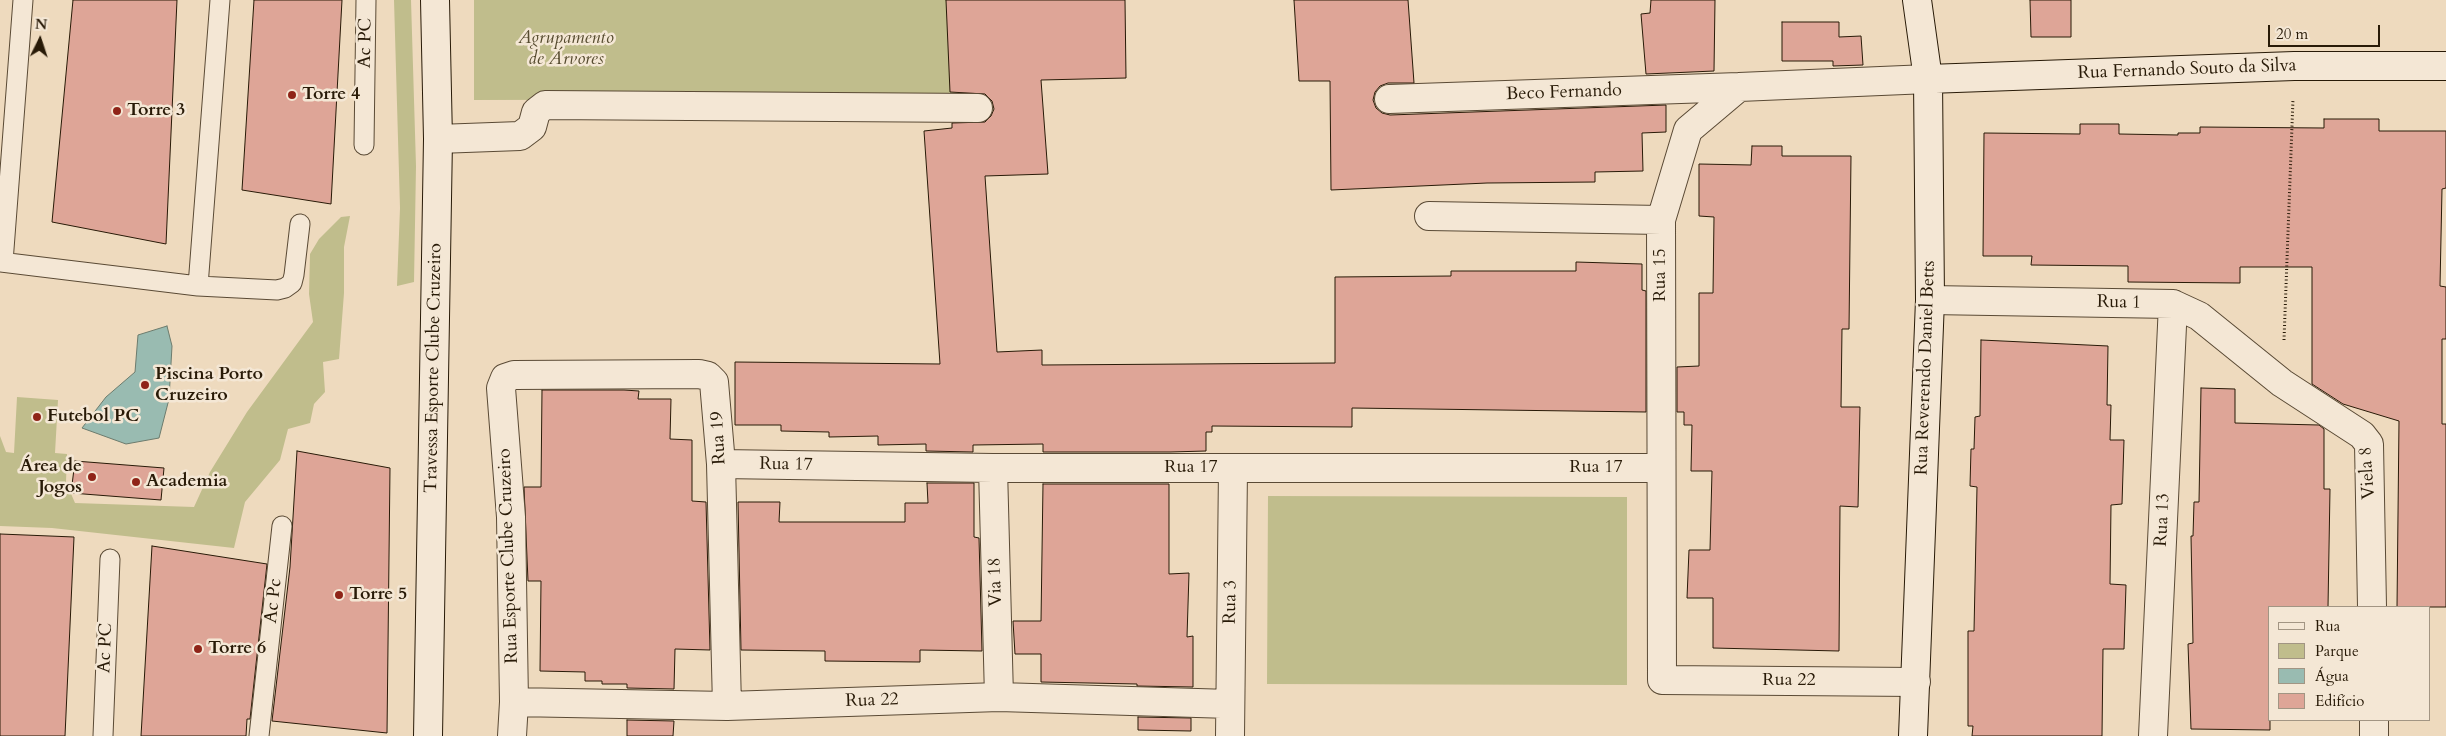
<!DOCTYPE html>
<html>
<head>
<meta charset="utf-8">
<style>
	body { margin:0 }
	#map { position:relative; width:2446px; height:736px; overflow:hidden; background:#eedabe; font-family:Cardo,serif }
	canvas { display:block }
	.legend { position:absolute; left:2268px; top:606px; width:162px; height:115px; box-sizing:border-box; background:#f4e7d5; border:1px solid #a29583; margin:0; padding:6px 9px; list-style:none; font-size:15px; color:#281a07 }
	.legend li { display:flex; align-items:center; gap:10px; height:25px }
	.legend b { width:25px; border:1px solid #a29583 }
	.north { position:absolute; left:15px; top:15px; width:50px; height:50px; -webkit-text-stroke:4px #f4e7d5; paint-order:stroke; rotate:4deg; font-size:14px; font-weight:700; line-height:20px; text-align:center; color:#281a07 }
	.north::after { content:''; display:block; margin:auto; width:18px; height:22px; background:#281a07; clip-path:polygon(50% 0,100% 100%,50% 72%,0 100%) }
	.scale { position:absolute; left:2268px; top:25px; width:112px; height:22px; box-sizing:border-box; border:2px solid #281a07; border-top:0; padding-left:6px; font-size:15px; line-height:18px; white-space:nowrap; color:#281a07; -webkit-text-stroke:4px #f4e7d5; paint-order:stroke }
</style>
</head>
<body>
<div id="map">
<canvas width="2446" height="736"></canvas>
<ul class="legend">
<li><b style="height:6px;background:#f4e7d5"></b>Rua</li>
<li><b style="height:14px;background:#c0bd8c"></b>Parque</li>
<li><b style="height:14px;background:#99bbb1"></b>Água</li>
<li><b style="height:14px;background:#dea597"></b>Edifício</li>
</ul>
<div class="north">N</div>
<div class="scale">20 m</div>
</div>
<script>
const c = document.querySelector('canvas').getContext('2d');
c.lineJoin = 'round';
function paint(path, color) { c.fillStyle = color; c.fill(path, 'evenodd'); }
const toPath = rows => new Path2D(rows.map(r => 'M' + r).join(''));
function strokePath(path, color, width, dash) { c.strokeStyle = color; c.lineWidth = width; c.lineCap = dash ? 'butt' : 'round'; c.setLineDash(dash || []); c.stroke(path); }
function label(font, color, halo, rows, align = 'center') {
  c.font = font + ' Cardo,serif'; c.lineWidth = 5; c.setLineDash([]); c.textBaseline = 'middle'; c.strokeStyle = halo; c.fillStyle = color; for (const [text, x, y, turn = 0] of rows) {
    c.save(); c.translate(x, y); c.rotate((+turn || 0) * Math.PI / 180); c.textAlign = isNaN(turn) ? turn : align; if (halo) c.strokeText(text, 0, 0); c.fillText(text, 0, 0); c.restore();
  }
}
paint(toPath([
	[394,0,411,0,416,166,414,282,397,286,400,208],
	[474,0,968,0,975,99,474,100],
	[350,216,344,247,344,293,339,359,323,362,325,392,314,404,310,423,288,429,280,460,245,502,234,548,52,528,0,526,0,436,6,452,14,453,17,397,58,400,55,453,67,454,66,482,75,503,194,507,210,472,247,412,313,322,309,294,310,254,319,239,341,217],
	[1268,496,1627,497,1627,685,1267,684]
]), '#c0bd8c');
const water = toPath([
	[167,326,172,346,169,399,159,438,126,444,82,428,106,397,135,372,138,335,167,326]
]);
paint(water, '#99bbb1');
strokePath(water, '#6c7b6d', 1);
const building = toPath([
	[73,0,177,0,166,244,52,222,73,0],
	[254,0,342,0,331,204,242,190,254,0],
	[946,0,1125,0,1126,78,1041,80,1048,174,985,176,997,352,1042,350,1042,365,1335,363,1335,277,1451,276,1451,271,1576,271,1576,262,1642,264,1642,290,1646,291,1646,412,1352,408,1352,427,1212,426,1212,432,1206,432,1206,451,1170,452,1043,452,1043,444,973,445,973,452,926,451,926,444,878,445,878,436,829,437,829,432,781,431,781,425,735,425,735,362,940,364,924,131,952,128,952,123,985,122,991,116,994,109,992,101,985,94,950,92,946,0],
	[1294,0,1408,0,1414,83,1388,83,1380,86,1375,92,1373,100,1376,108,1382,113,1390,115,1666,105,1666,132,1642,133,1643,171,1595,172,1595,182,1487,183,1331,190,1330,81,1299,81,1294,0],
	[1651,0,1715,0,1714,71,1646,74,1641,14,1650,13,1651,0],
	[2030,0,2071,0,2071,37,2031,37,2030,0],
	[1782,22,1839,22,1839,37,1861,36,1863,65,1833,66,1833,61,1782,61,1782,22],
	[2324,119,2379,119,2379,131,2446,131,2446,188,2442,189,2440,286,2446,287,2446,339,2442,339,2442,424,2446,424,2446,607,2397,607,2399,421,2343,404,2312,384,2312,267,2240,267,2240,283,2128,282,2128,266,2031,265,2032,256,1983,256,1984,133,2080,134,2080,124,2119,124,2119,134,2178,135,2178,133,2200,133,2200,127,2324,128,2324,119],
	[1752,146,1782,146,1782,156,1851,156,1849,329,1842,329,1841,407,1860,407,1858,507,1840,506,1839,651,1713,648,1713,598,1687,598,1689,550,1710,550,1712,471,1691,471,1692,425,1684,425,1684,412,1677,412,1677,367,1699,366,1699,293,1713,293,1714,217,1699,216,1699,164,1751,165,1752,146],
	[1981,340,2108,346,2107,405,2111,405,2110,440,2124,440,2122,504,2111,505,2110,584,2126,585,2124,649,2103,649,2102,736,1972,736,1973,726,1968,726,1968,631,1974,631,1977,487,1970,486,1971,449,1974,449,1975,417,1980,416,1981,340],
	[2201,388,2235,389,2235,423,2319,425,2324,429,2324,489,2330,489,2328,607,2270,607,2270,730,2191,729,2188,644,2193,643,2191,536,2193,536,2194,502,2199,502,2201,388],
	[542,390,624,390,639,391,638,399,671,399,670,439,692,440,692,501,706,502,710,650,675,649,674,689,627,688,627,684,602,684,602,681,585,681,585,672,540,671,541,581,528,581,524,487,541,487,542,390],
	[297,451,390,468,387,733,272,721,290,567,297,451],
	[75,461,164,468,161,500,71,493,75,461],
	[927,483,974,483,974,537,979,538,982,651,920,650,920,662,825,661,825,651,741,650,738,502,780,502,779,522,905,522,905,503,928,503,927,483],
	[1043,484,1169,484,1169,574,1189,573,1187,637,1193,636,1193,687,1137,686,1137,684,1041,682,1041,654,1015,654,1013,621,1041,621,1043,484],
	[0,534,74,537,65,736,0,736,0,534],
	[152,546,267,564,250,719,247,719,246,736,141,736,152,546],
	[1138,717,1191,718,1191,731,1138,730,1138,717],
	[627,720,674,721,673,736,627,736,627,720]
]);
paint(building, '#dea597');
strokePath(building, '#281a07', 1);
const lane = toPath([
	[364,145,366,0],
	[0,262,198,286,220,0],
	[3,262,23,0],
	[198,286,277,290,285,288,292,283,294,275,300,224],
	[103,736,110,559],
	[259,736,282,526]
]);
const street = toPath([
	[1389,99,1739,87],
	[438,139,520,136,532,127,536,112,545,105,978,108],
	[1429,216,1661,220],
	[1930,300,2173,304,2199,316,2282,383,2362,435,2369,444,2372,607],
	[721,464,993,468,1660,468],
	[993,468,999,697],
	[1916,682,1662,680,1661,220,1688,130,1739,87,1928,79],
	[514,702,727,706,999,697,1230,704],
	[2374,720,2374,736],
	[512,736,514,702,511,517,501,388,505,378,514,375,699,374,708,376,714,382,721,464,727,706],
	[1230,736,1233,469],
	[2153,736,2173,304]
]);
const secondary = toPath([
	[1928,79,2294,66,2446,66],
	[428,736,438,139,435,0],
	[1913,736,1930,300,1928,79,1917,0]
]);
strokePath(lane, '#5a4a35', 21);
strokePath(street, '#5a4a35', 30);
strokePath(secondary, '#281a07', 30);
strokePath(toPath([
	[2284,340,2293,99]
]), '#281a07', 3, [1, 2.5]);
strokePath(lane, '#f4e7d5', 19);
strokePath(street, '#f4e7d5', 28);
strokePath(secondary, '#f4e7d5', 28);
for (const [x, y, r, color] of [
	[292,95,5,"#8f2418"],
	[117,111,5,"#8f2418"],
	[145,385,5,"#8f2418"],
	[37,417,5,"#8f2418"],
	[92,477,5,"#8f2418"],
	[136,482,5,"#8f2418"],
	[339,595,5,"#8f2418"],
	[198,649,5,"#8f2418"]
]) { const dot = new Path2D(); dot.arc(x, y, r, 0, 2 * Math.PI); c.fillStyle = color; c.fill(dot); strokePath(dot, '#f4e7d5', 2); }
label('italic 18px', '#564b2f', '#f4e7d5', [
	["Agrupamento",566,39],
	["de Árvores",566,60]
]);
label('18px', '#281a07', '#f4e7d5', [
	["Ac PC",366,43,-89],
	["Rua Fernando Souto da Silva",2187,70,-2],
	["Beco Fernando",1564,93,-2],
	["Rua 15",1661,275,-90],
	["Rua 1",2119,303,1],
	["Travessa Esporte Clube Cruzeiro",434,368,-89],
	["Rua Reverendo Daniel Betts",1926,368,-88],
	["Rua 19",719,438,-93],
	["Rua 17",786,465,1],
	["Rua 17",1191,468],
	["Rua 17",1596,468],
	["Viela 8",2368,473,-94],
	["Rua 13",2163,520,-87],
	["Rua Esporte Clube Cruzeiro",509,556,-92],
	["Via 18",996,582,-92],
	["Ac Pc",274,601,-84],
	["Rua 3",1231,602,-89],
	["Ac PC",106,648,-88],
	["Rua 22",1789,681],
	["Rua 22",872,701,-2]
]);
label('bold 18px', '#281a07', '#f4e7d5', [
	["Torre 4",302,95],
	["Torre 3",127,111],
	["Piscina Porto",155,375],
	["Cruzeiro",155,396],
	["Futebol PC",47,417],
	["Área de",82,467,"right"],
	["Jogos",82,488,"right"],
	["Academia",146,482],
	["Torre 5",349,595],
	["Torre 6",208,649]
], 'left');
</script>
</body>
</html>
